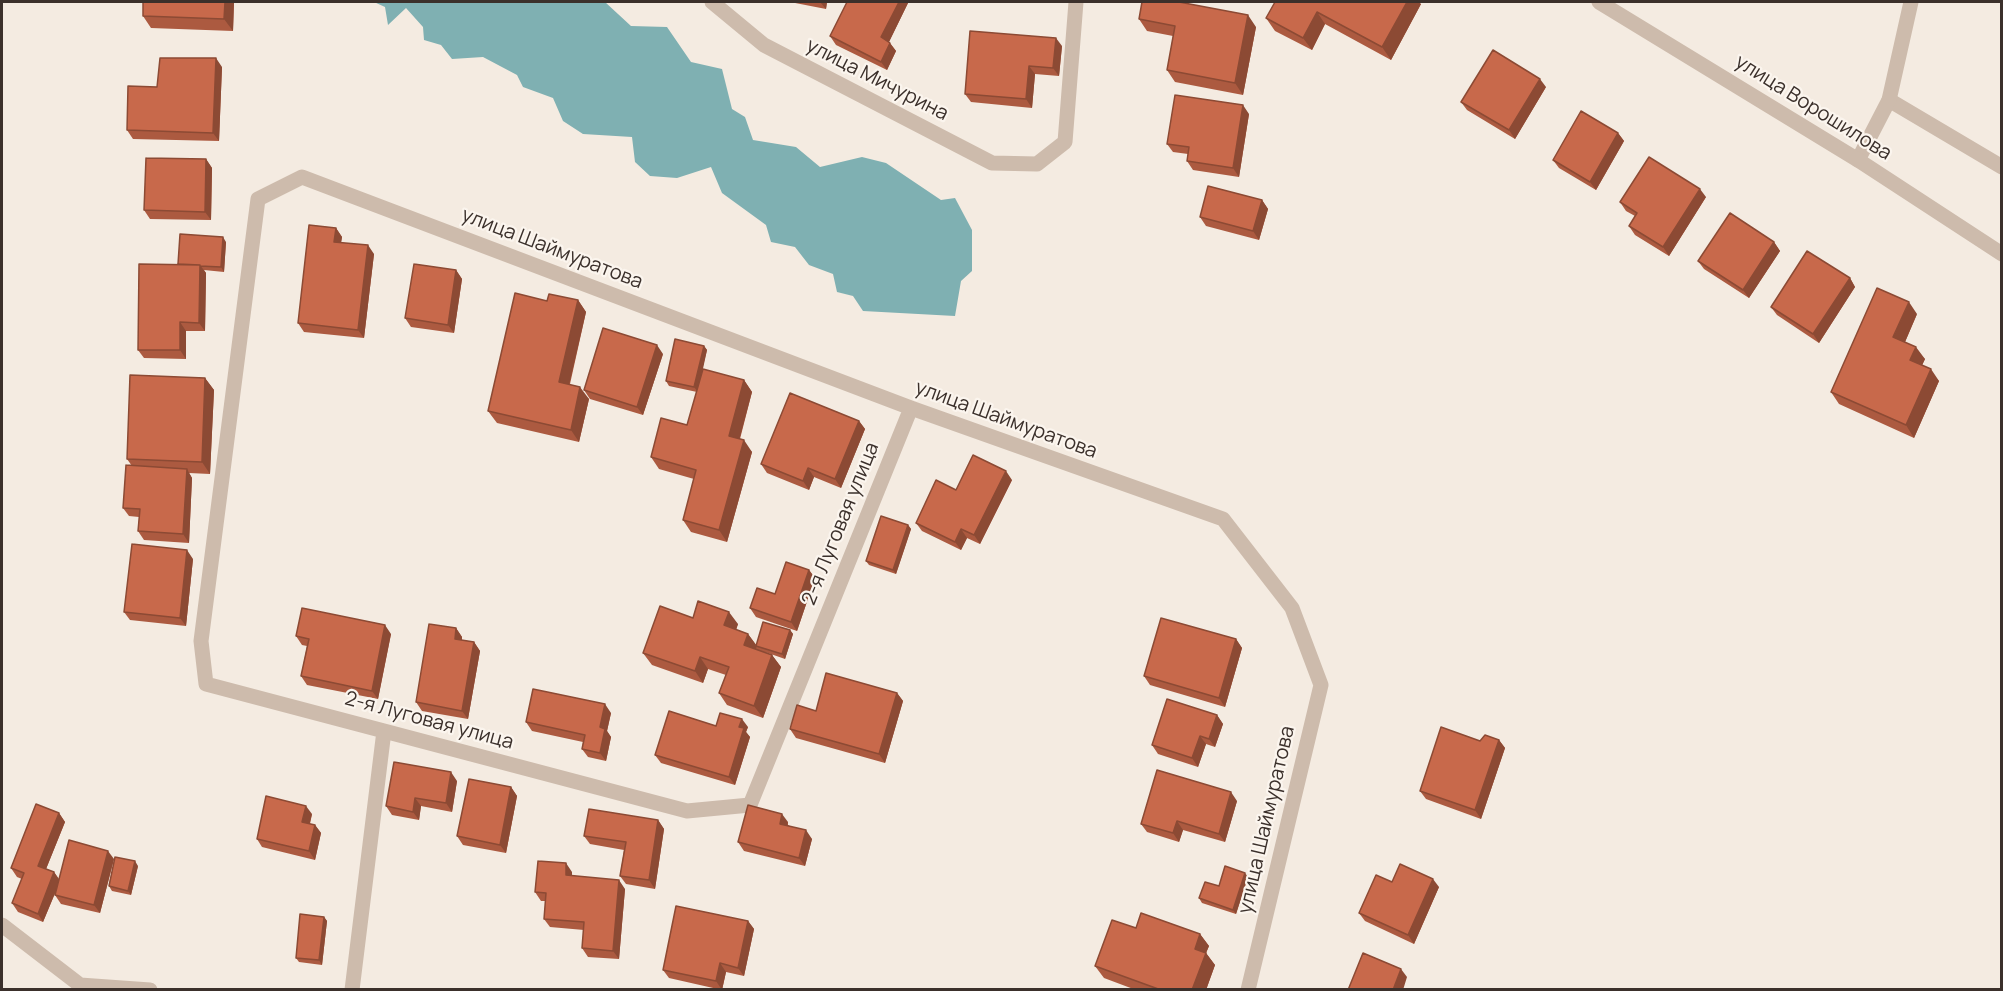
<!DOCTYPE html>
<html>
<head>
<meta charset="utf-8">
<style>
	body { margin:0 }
	#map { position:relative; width:2003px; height:991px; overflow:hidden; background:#f4ebe1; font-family:Manrope,sans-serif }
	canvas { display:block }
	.frame { position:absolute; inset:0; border:3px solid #3b302b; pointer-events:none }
</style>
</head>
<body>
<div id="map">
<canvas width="2003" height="991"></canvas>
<div class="frame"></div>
</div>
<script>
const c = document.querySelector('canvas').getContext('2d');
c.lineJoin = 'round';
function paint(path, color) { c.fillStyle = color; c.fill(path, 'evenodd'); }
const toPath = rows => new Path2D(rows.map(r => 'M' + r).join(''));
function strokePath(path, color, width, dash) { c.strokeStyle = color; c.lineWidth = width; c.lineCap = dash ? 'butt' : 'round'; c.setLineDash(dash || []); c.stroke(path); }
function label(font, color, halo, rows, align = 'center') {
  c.font = font + ' Manrope,sans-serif'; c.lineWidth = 4.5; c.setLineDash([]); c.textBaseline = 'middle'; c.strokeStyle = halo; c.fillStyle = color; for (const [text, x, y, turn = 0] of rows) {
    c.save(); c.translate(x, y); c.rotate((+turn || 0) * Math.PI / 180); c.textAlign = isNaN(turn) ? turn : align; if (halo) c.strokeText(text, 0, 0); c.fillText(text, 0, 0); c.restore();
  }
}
paint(toPath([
	[374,2,605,2,631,26,667,27,691,62,722,69,732,109,745,117,753,140,796,147,820,167,862,157,886,163,941,200,955,198,972,230,972,271,961,281,955,316,863,311,853,296,837,292,833,274,809,265,795,247,771,242,766,225,722,193,711,167,677,178,650,176,635,162,632,137,583,134,563,121,553,98,523,87,517,75,483,57,452,59,441,45,424,40,423,27,406,8,388,25,385,7]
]), '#7fb0b2');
strokePath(toPath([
	[1889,100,2002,167]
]), '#cdbbac', 15);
strokePath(toPath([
	[712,2,764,45,992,163,1037,164,1065,142,1076,2],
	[1858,160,1889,100,1911,2],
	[911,408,750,805,687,811,206,684,201,641,258,199,302,177,911,408,1223,519,1292,608,1321,685,1248,990],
	[2,925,80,985,150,990],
	[352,990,384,731]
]), '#cdbbac', 15);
strokePath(toPath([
	[1599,2,1858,160,2002,254]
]), '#cdbbac', 15);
paint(toPath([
	[234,2,233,31,151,28,143,16],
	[790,2,827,2,826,9],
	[847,2,907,2,908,3,889,42,896,51,887,70,836,45,830,36],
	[1275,2,1421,4,1391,60,1325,24,1312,50,1275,31,1266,18],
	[1139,19,1256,27,1243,95,1175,82,1167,70,1173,36,1147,31],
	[1062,46,1059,76,1035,74,1032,108,971,102,965,94],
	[222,67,219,141,133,139,127,130,157,87],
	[1546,87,1515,139,1467,110,1461,102],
	[1249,114,1239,177,1193,170,1187,161,1188,154,1173,152,1167,144],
	[1618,133,1624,141,1596,190,1559,168,1553,160],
	[206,159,212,168,211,220,150,219,144,210],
	[1706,197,1669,256,1635,235,1629,226,1635,216,1626,211,1620,202],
	[1262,200,1268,209,1259,240,1206,226,1200,217],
	[336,228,342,237,341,242,374,254,364,338,304,332,298,323],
	[226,242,224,272,204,270,206,273,205,331,186,331,186,359,144,358,138,350,178,264],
	[1774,242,1780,251,1749,298,1704,269,1698,261],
	[456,270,462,279,454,333,411,327,405,318],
	[1850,278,1855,287,1819,343,1777,315,1771,307],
	[578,300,586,312,570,384,589,399,579,442,497,423,488,411,547,301],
	[1917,314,1905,342,1925,359,1922,365,1939,381,1914,438,1839,404,1831,392],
	[704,346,707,350,701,374,744,380,752,392,740,439,752,452,727,542,691,532,683,520,694,479,659,469,651,457,687,425,697,392,669,386,666,381],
	[663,354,643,415,590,399,584,390],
	[205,378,214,390,210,474,189,473,192,478,189,543,144,540,138,531,139,517,129,516,123,508,132,466,127,459],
	[859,421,865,429,841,488,814,477,809,490,767,473,761,464],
	[1012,480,980,544,967,538,961,550,922,531,916,523,956,490],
	[908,525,911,529,896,574,869,565,866,561],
	[193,559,186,626,130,620,124,612],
	[809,570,815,578,797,631,756,617,750,608,775,594],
	[693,618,738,624,736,630,748,634,756,645,790,630,793,634,785,659,765,652,772,655,781,667,763,718,727,705,719,693,726,675,708,669,703,683,652,665,643,653],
	[456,628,462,637,462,640,474,642,480,651,468,719,422,711,416,702],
	[391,634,378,699,307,685,301,676,307,646,302,645,296,636],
	[1236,639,1242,648,1225,707,1150,685,1144,676],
	[897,693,903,701,885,763,796,738,790,729,816,711],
	[611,713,607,731,611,737,606,761,588,757,582,749,583,742,532,731,526,722],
	[1217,715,1223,724,1215,747,1206,744,1198,767,1158,754,1152,745],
	[716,726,748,727,746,732,750,737,735,785,661,763,655,755],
	[1499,740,1505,748,1481,819,1426,799,1420,791,1480,741],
	[457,781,452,812,421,806,419,820,392,815,386,806],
	[511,787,517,796,506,853,463,845,457,836],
	[1237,801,1225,842,1183,830,1179,842,1147,832,1141,824],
	[59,813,65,822,46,869,54,872,59,879,114,859,100,913,61,904,55,895,56,891,43,922,18,912,12,903,22,879,17,877,11,868],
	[312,814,310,824,315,825,321,833,315,860,262,847,257,839],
	[658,820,664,829,655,889,626,884,620,876,624,850,590,844,584,836],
	[788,822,788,825,812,839,805,866,744,851,738,842],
	[138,866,131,895,112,891,109,886],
	[572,872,572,876,625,889,619,959,588,957,582,948,584,930,550,927,544,919,546,901,541,901,535,892],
	[1248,877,1236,914,1202,903,1199,898,1219,886],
	[1392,882,1439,887,1414,944,1365,921,1359,913],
	[324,917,327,921,322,965,299,962,296,958],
	[748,921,754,929,744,976,726,972,722,990,669,978,663,970],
	[1136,928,1200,934,1209,946,1206,953,1215,965,1206,990,1136,990,1104,978,1095,966]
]), '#ac5a40');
paint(toPath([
	[225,2,234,2,233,31,224,19],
	[820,2,827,2,826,9],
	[899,2,907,2,908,3,887,46,881,37],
	[1407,2,1419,2,1421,4,1391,60,1382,47],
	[1317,12,1325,24,1312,50,1303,38],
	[1248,15,1256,27,1243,95,1235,83],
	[1056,38,1062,46,1059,76,1053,68],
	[890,43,896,51,887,70,881,62],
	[216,58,222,67,219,141,213,133],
	[1029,66,1035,74,1032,108,1026,99],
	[1540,79,1546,87,1515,139,1509,130],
	[1243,105,1249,114,1239,177,1233,168],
	[1618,133,1624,141,1596,190,1590,182],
	[206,159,212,168,211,220,205,212],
	[1700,189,1706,197,1669,256,1663,247],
	[1262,200,1268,209,1259,240,1253,231],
	[336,228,342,237,340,250,334,242],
	[223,237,226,242,224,272,221,267],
	[1774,242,1780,251,1749,298,1743,290],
	[368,245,374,254,364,338,358,330],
	[200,265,206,273,205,331,199,323],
	[456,270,462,279,454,333,448,325],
	[1850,278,1855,287,1819,343,1813,334],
	[578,300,586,312,567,394,559,382],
	[1909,302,1917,314,1902,349,1893,337],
	[180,322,186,331,186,359,180,350],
	[657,345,663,354,643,415,637,407],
	[704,346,707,350,698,392,694,387],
	[1916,347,1925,359,1919,372,1910,360],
	[1931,369,1939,381,1914,438,1906,425],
	[205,378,214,390,210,474,202,462],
	[744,380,752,392,737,448,729,436],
	[580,387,589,399,579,442,571,430],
	[859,421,865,429,841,488,835,479],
	[744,440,752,452,727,542,719,530],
	[808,468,814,477,809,490,803,481],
	[187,469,192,478,189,543,183,534],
	[1006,471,1012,480,980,544,974,535],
	[908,525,911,529,896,574,893,570],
	[961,529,967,538,961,550,955,542],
	[187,550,193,559,186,626,180,618],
	[809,570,815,578,797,631,791,622],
	[729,612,738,624,733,638,724,625],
	[385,625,391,634,378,699,372,691],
	[456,628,462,637,461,648,455,639],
	[790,630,793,634,785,659,782,654],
	[748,634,757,646,753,657,744,645],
	[1236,639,1242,648,1225,707,1219,698],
	[474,642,480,651,468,719,462,711],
	[772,655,781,667,763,718,754,706],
	[700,657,708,669,703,683,695,671],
	[897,693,903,701,885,763,879,754],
	[605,704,611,713,607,731,611,737,606,761,600,753,600,727],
	[1217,715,1223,724,1215,747,1209,739],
	[742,719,748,727,746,732,750,737,735,785,729,777,739,727],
	[1200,736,1206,744,1198,767,1192,758],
	[1499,740,1505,748,1481,819,1475,810],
	[451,772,457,781,452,812,446,803],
	[511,787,517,796,506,853,500,845],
	[1231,792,1237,801,1225,842,1219,834],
	[415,798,421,806,419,820,413,812],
	[306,806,312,814,308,830,302,822],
	[59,813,65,822,44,874,38,866],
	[782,814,788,822,786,832,780,824],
	[658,820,664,829,655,889,649,880],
	[1177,821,1183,830,1179,842,1173,833],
	[315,825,321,833,315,860,309,851],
	[806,830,812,839,805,866,799,858],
	[108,851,114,859,100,913,94,905],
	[135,861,138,866,131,895,128,891],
	[566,863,572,872,572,884,566,875],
	[54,872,60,881,43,922,38,914],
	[1245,873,1248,877,1236,914,1233,910],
	[1433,879,1439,887,1414,944,1408,935],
	[619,880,625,889,619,959,613,951],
	[324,917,327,921,322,965,319,960],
	[748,921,754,929,744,976,738,968],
	[1200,934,1209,946,1206,953,1215,965,1206,990,1192,990,1195,949],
	[720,963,726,972,722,990,716,981],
	[1401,969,1407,977,1403,990,1393,990]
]), '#8c4a34');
const building = toPath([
	[143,2,225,2,224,19,143,16,143,2],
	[847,2,899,2,881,37,890,43,881,62,830,36,847,2],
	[1142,2,1179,2,1248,15,1235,83,1167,70,1175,26,1139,19,1142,2],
	[1275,2,1407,2,1382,47,1317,12,1303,38,1266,18,1275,2],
	[970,31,1056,38,1053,68,1029,66,1026,99,965,94,970,31],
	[1493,50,1540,79,1509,130,1461,102,1493,50],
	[160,58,216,58,213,133,127,130,128,86,157,87,160,58],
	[1175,95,1243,105,1233,168,1187,161,1189,147,1167,144,1175,95],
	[1581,111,1618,133,1590,182,1553,160,1581,111],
	[1649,157,1700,189,1663,247,1629,226,1637,213,1620,202,1649,157],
	[146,158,206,159,205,212,144,210,146,158],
	[1208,186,1262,200,1253,231,1200,217,1208,186],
	[1730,213,1774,242,1743,290,1698,261,1730,213],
	[309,225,336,228,334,242,368,245,358,330,298,323,309,225],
	[180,234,223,237,221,267,200,266,200,265,178,264,180,234],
	[1807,251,1850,278,1813,334,1771,307,1807,251],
	[139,264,200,265,199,323,180,322,180,350,138,350,139,264],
	[414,264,456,270,448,325,405,318,414,264],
	[1877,288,1909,302,1893,337,1916,347,1910,360,1931,369,1906,425,1831,392,1877,288],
	[515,293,547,301,549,294,578,300,559,382,580,387,571,430,488,411,515,293],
	[603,328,657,345,637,407,584,390,603,328],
	[675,339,704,346,694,387,666,381,675,339],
	[703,369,744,380,729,436,744,440,719,530,683,520,696,470,651,457,661,418,687,425,703,369],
	[130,375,205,378,202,462,127,459,130,375],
	[790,393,859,421,835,479,808,468,803,481,761,464,790,393],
	[973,455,1006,471,974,535,961,529,955,542,916,523,936,480,956,490,973,455],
	[126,465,187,469,183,534,138,531,140,509,123,508,126,465],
	[881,516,908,525,893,570,866,561,881,516],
	[132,544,187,550,180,618,124,612,132,544],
	[786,562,809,570,791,622,750,608,757,588,775,594,786,562],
	[698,601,729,612,724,625,748,634,744,645,772,655,754,706,719,693,729,667,700,657,695,671,643,653,660,606,693,618,698,601],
	[302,608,385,625,372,691,301,676,309,639,296,636,302,608],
	[1161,618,1236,639,1219,698,1144,676,1161,618],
	[763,622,790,630,782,654,756,646,763,622],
	[429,624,456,628,455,639,474,642,462,711,416,702,429,624],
	[826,673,897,693,879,754,790,729,797,705,816,711,826,673],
	[533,689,605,704,600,727,605,729,600,753,582,749,585,735,526,722,533,689],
	[1167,699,1217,715,1209,739,1200,736,1192,758,1152,745,1167,699],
	[669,711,716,726,720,713,742,719,739,727,744,728,729,777,655,755,669,711],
	[1441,727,1480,741,1485,735,1499,740,1475,810,1420,791,1441,727],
	[394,762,451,772,446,803,415,798,413,812,386,806,394,762],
	[1157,770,1231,792,1219,834,1177,821,1173,833,1141,824,1157,770],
	[469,779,511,787,500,845,457,836,469,779],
	[266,796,306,806,302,822,315,825,309,851,257,839,266,796],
	[36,804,59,813,38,866,54,872,38,914,12,903,24,873,11,868,36,804],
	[748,805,782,814,780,824,806,830,799,858,738,842,748,805],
	[589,809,658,820,649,880,620,876,626,842,584,836,589,809],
	[69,840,108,851,94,905,55,895,69,840],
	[115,857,135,861,128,891,109,886,115,857],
	[538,861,566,863,566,875,619,880,613,951,582,948,584,922,544,919,546,893,535,892,538,861],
	[1400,864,1433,879,1408,935,1359,913,1376,875,1392,882,1400,864],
	[1225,866,1245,873,1233,910,1199,898,1205,882,1219,886,1225,866],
	[676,906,748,921,738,968,720,963,716,981,663,970,676,906],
	[1141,913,1200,934,1195,949,1206,953,1192,990,1161,990,1095,966,1112,920,1136,928,1141,913],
	[300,914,324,917,319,960,296,958,300,914],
	[1363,953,1401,969,1393,990,1348,990,1363,953]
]);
paint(building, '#c8694b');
strokePath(building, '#8c4a34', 1.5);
label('20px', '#3b302b', '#fbf5ee', [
	["улица Мичурина",877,80,27],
	["улица Ворошилова",1813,108,32],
	["улица Шаймуратова",552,249,21],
	["улица Шаймуратова",1006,420,20],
	["2-я Луговая улица",841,524,-68],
	["2-я Луговая улица",429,721,15],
	["улица Шаймуратова",1267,820,-77]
]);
</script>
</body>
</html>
